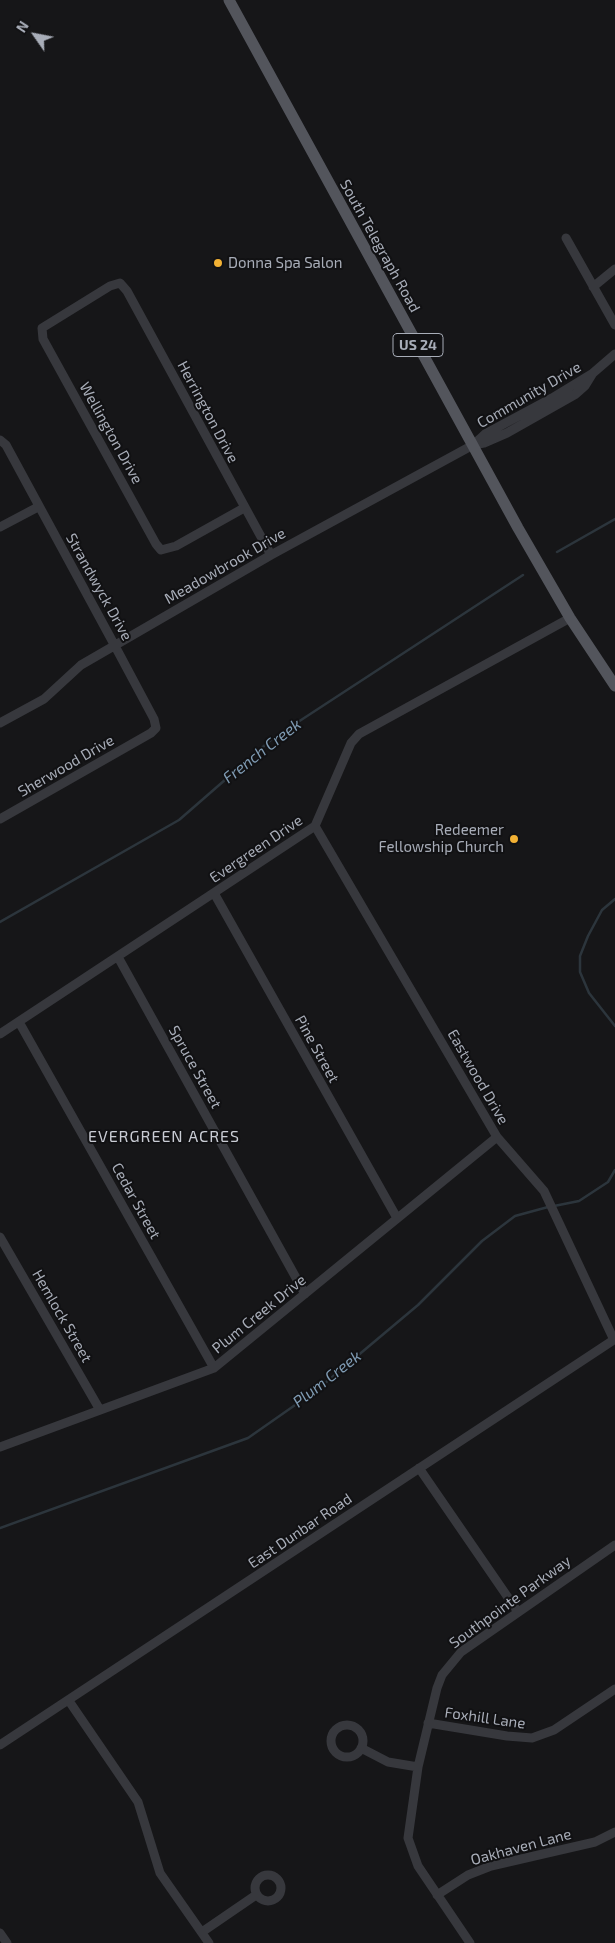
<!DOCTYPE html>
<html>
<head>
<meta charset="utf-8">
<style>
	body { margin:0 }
	#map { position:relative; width:615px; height:1943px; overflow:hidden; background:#161618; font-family:"Exo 2",sans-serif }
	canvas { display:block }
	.north { position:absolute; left:10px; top:10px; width:50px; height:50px; -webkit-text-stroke:4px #111113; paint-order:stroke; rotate:303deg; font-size:14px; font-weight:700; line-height:20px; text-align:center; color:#a8adb8 }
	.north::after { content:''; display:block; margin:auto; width:18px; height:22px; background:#a8adb8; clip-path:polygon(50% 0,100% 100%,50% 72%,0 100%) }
</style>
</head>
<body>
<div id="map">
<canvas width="615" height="1943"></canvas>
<div class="north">N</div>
</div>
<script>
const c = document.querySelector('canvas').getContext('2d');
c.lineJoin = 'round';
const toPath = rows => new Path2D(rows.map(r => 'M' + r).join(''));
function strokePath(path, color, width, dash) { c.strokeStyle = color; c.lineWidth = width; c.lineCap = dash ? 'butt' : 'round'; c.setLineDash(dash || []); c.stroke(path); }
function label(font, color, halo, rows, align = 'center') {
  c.font = font + ' "Exo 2",sans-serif'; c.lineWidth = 4; c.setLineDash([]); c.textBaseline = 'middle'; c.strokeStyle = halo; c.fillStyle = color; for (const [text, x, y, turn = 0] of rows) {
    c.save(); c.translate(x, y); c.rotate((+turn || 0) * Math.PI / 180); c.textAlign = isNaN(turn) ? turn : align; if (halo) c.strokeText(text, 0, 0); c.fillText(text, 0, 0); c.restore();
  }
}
strokePath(toPath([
	[557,552,615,519],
	[615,899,602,910,588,936,580,956,580,972,589,993,615,1026],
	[0,922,179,820,272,739,523,575],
	[554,1206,579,1201,608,1182,615,1170],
	[0,1528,248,1438,318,1389,418,1305,482,1241,515,1216,548,1207]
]), '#2c353c', 2.5);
strokePath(toPath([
	[566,238,615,325],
	[593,287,615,269],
	[0,440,6,445,115,646,154,719,156,728,151,733,0,819],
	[473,445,484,443,507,433,576,394,585,386,593,373,615,354],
	[244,508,176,546,161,550,156,544,43,339,42,328,110,286,120,283,127,291,271,555],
	[0,527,38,507],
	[0,723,44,699,81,665,271,555,473,445,485,434,552,398,593,373],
	[315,826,497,1137,544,1191,614,1340],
	[214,893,397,1218],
	[118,957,305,1294],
	[19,1022,214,1368],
	[0,1034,315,826,351,743,359,734,570,618],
	[0,1237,100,1410],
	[0,1447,214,1368,497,1137],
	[419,1468,518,1612],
	[69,1701,138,1802,160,1873,209,1943],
	[428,1723,507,1736,532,1738,554,1730,615,1689],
	'331 1741a16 16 0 1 1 32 0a16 16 0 1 1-32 0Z',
	[0,1745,615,1339],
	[361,1748,388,1762,418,1767],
	'255 1888a13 13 0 1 1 26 0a13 13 0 1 1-26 0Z',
	[437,1895,468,1875,491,1866,595,1842,615,1832],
	[202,1932,256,1895],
	[0,1933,7,1943],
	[470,1943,418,1866,408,1838,418,1767,437,1688,442,1675,461,1652,615,1545]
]), '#37383d', 9);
strokePath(toPath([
	[229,0,518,528,570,618,615,686]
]), '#53555c', 11);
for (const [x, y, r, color] of [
	[218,263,5,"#f2b134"],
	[514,839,5,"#f2b134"]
]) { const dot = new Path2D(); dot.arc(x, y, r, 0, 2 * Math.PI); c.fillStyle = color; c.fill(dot); strokePath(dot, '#111113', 2); }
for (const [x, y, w] of [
	[418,345,50]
]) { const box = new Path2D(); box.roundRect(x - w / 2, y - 11.5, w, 23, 4); c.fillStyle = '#111113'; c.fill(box); strokePath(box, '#a8adb8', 1); }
label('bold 14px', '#a8adb8', null, [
	["US 24",418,345]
]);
label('15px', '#a8adb8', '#111113', [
	["South Telegraph Road",380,246,61],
	["Community Drive",529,395,-30],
	["Herrington Drive",208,412,62],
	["Wellington Drive",111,433,61],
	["Meadowbrook Drive",225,566,-30],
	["Strandwyck Drive",99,587,61],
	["Sherwood Drive",66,766,-30],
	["Evergreen Drive",256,849,-34],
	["Pine Street",317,1049,61],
	["Spruce Street",195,1067,61],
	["Eastwood Drive",478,1077,60],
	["Cedar Street",136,1201,61],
	["Plum Creek Drive",259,1314,-39],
	["Hemlock Street",62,1316,60],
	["East Dunbar Road",300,1531,-34],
	["Southpointe Parkway",510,1602,-36],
	["Foxhill Lane",485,1718,8],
	["Oakhaven Lane",521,1847,-15]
]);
label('15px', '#a8adb8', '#111113', [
	["Donna Spa Salon",228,263],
	["Redeemer",504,830,"right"],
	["Fellowship Church",504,847,"right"]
], 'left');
label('italic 16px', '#7f9bb3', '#111113', [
	["French Creek",262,751,-38],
	["Plum Creek",327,1379,-38]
]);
c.letterSpacing = '1px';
label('16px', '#c9ccd4', '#111113', [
	["EVERGREEN ACRES",164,1137]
]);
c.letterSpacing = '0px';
</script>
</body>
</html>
